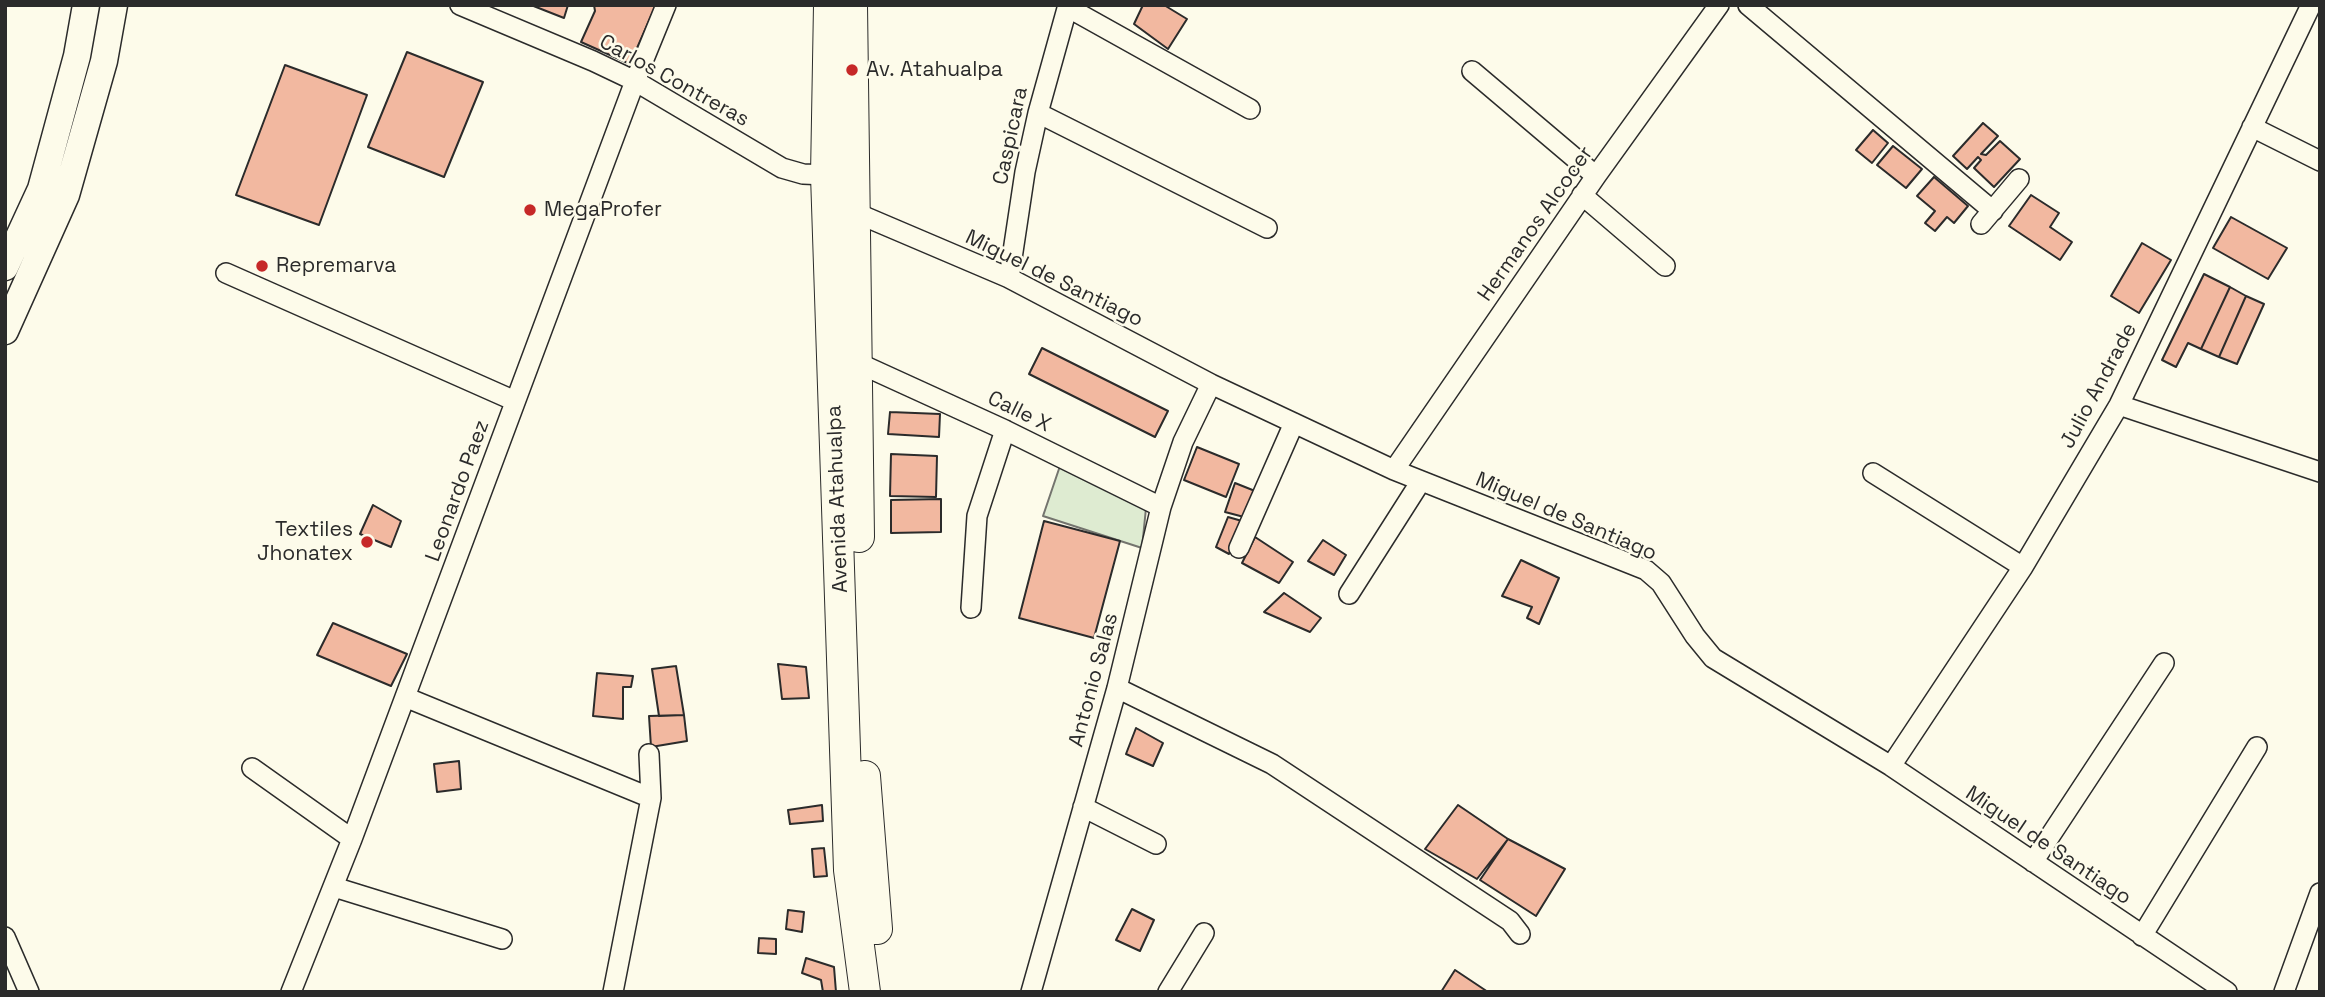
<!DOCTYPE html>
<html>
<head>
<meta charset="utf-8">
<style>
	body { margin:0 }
	#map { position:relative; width:2325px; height:997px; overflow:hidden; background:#fdfbea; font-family:"Space Grotesk",sans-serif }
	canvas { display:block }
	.frame { position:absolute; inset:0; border:7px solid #2b2b2b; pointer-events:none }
</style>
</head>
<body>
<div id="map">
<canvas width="2325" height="997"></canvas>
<div class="frame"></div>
</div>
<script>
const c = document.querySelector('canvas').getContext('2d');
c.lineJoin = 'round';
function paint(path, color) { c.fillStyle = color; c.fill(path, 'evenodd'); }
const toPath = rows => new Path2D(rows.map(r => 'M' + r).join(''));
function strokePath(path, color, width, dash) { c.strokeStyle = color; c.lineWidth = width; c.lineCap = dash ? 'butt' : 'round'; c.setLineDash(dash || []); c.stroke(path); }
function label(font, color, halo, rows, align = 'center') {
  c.font = font + ' "Space Grotesk",sans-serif'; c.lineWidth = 5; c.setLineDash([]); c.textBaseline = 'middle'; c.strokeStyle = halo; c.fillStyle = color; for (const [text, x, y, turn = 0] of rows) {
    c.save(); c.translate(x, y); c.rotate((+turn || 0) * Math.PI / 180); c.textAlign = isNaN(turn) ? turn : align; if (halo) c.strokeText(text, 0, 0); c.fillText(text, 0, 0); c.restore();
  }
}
const green = toPath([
	[1061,463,1146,508,1142,548,1043,516,1061,463]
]);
paint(green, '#deebd1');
strokePath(green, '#74746e', 2);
const building = toPath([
	[531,5,568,5,564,18,531,5],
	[594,5,656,5,630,64,581,42,595,11,594,5],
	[1143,5,1164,5,1187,19,1168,49,1134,24,1143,5],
	[407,52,483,82,444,177,368,147,407,52],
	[285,65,367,95,319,225,236,195,285,65],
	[1983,123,1998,136,1981,154,1986,155,2000,141,2020,159,1994,187,1974,168,1981,160,1978,157,1967,169,1953,156,1983,123],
	[1873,130,1888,143,1872,163,1856,150,1873,130],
	[1893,146,1922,169,1906,188,1877,165,1893,146],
	[1934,177,1968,206,1954,223,1947,217,1935,231,1925,223,1935,211,1917,196,1934,177],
	[2031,195,2059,213,2050,227,2072,242,2060,260,2009,226,2031,195],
	[2231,217,2287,248,2268,279,2213,248,2231,217],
	[2142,243,2171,260,2139,313,2111,296,2142,243],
	[2204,274,2230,287,2201,349,2188,343,2176,367,2162,360,2204,274],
	[2230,287,2246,296,2219,357,2201,349,2230,287],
	[2246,296,2264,304,2237,364,2219,357,2246,296],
	[1042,348,1168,411,1155,437,1029,374,1042,348],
	[890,412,940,414,939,437,888,434,890,412],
	[1197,447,1239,464,1226,497,1184,480,1197,447],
	[891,454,937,456,936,497,890,496,891,454],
	[1235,483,1255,491,1244,517,1225,512,1235,483],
	[941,499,941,532,891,533,891,500,941,499],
	[373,505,401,521,391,547,360,534,373,505],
	[1228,517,1242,521,1229,554,1216,547,1228,517],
	[1044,521,1120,541,1094,638,1019,618,1044,521],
	[1255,537,1293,562,1279,583,1242,563,1255,537],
	[1323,540,1346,555,1334,575,1308,561,1323,540],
	[1521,560,1559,578,1539,624,1527,618,1532,607,1502,596,1521,560],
	[1284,593,1321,618,1310,632,1264,612,1284,593],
	[333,623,407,654,391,686,317,655,333,623],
	[778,664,806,667,809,698,782,699,778,664],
	[676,666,684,715,659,716,652,669,676,666],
	[597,673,633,676,631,687,623,687,623,719,593,716,597,673],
	[684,715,687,741,651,747,649,716,684,715],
	[1136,728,1163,743,1153,766,1126,754,1136,728],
	[459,761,461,789,437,792,434,764,459,761],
	[822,805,823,821,790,824,788,810,822,805],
	[1458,805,1508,839,1477,879,1425,849,1458,805],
	[1508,839,1565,869,1536,916,1480,880,1508,839],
	[824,848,827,876,814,877,812,849,824,848],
	[1132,909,1154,920,1140,951,1116,940,1132,909],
	[788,910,804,912,802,932,786,929,788,910],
	[759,938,776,939,776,954,758,953,759,938],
	[806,958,834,967,836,992,823,992,821,980,802,973,806,958],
	[1455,970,1488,992,1441,992,1455,970]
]);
paint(building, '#f2b8a0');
strokePath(building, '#2b2b2b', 2);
const minor = toPath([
	[460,5,593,61,635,81,782,168,803,174,826,175],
	[1748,5,1993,211],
	[1067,7,1250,109],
	[1472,71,1596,176],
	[1038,113,1267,228],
	[2252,127,2320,161],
	[1582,195,1665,266],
	[854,212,1009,278,1211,384,1394,470,1646,570,1661,583,1695,636,1713,658,1891,766,2227,992],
	[1981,224,2019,179],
	[226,273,515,401],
	[1009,278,1025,172,1038,113,1068,5],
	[856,362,1005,430,1161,507],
	[2119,405,2320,472],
	[1394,470,1596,176,1719,5],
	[1873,473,2023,567],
	[1239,548,1294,423],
	[1349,594,1421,481],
	[971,608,977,516,1005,430],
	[1117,688,1272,764,1510,921,1520,934],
	[405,697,651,798,613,992],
	[649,754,651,798],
	[1891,766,2023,567,2119,405,2311,5],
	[252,768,352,839],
	[1083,807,1156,844],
	[2033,862,2164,663],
	[334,887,502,939],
	[2142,936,2257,747],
	[5,937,29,992],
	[291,992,352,839,635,81,666,5],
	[1031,992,1117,688,1161,507,1183,442,1211,384],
	[1168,992,1204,933],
	[2284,992,2320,893]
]);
const major = toPath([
	[5,267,41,189,77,56,86,5],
	[5,331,66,195,104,61,114,5]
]);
const highway = toPath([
	[829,5,826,175,849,870,865,992],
	[852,5,859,537],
	[865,776,877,929]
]);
strokePath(minor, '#2b2b2b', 22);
strokePath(major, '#2b2b2b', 29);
strokePath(highway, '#2b2b2b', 32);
strokePath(minor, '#fdfbea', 19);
strokePath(major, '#fdfbea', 26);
strokePath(highway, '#fdfbea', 30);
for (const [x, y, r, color] of [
	[852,70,7,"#c62828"],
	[530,210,7,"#c62828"],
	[262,266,7,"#c62828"],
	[367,542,7,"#c62828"]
]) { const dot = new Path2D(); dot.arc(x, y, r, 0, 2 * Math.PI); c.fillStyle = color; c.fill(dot); strokePath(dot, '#fdfbea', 2.5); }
label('21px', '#2b2b2b', '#fdfbea', [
	["Av. Atahualpa",866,70],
	["MegaProfer",544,210],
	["Repremarva",276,266],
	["Textiles",353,530,"right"],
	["Jhonatex",353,554,"right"]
], 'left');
label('21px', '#2b2b2b', '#fdfbea', [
	["Carlos Contreras",674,81,29],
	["Caspicara",1011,136,-78],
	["Hermanos Alcocer",1536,224,-55],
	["Miguel de Santiago",1054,279,26],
	["Julio Andrade",2099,386,-62],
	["Calle X",1019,412,26],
	["Leonardo Paez",458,491,-70],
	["Avenida Atahualpa",838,499,-92],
	["Miguel de Santiago",1566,517,23],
	["Antonio Salas",1094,680,-75],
	["Miguel de Santiago",2048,846,34]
]);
</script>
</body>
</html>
